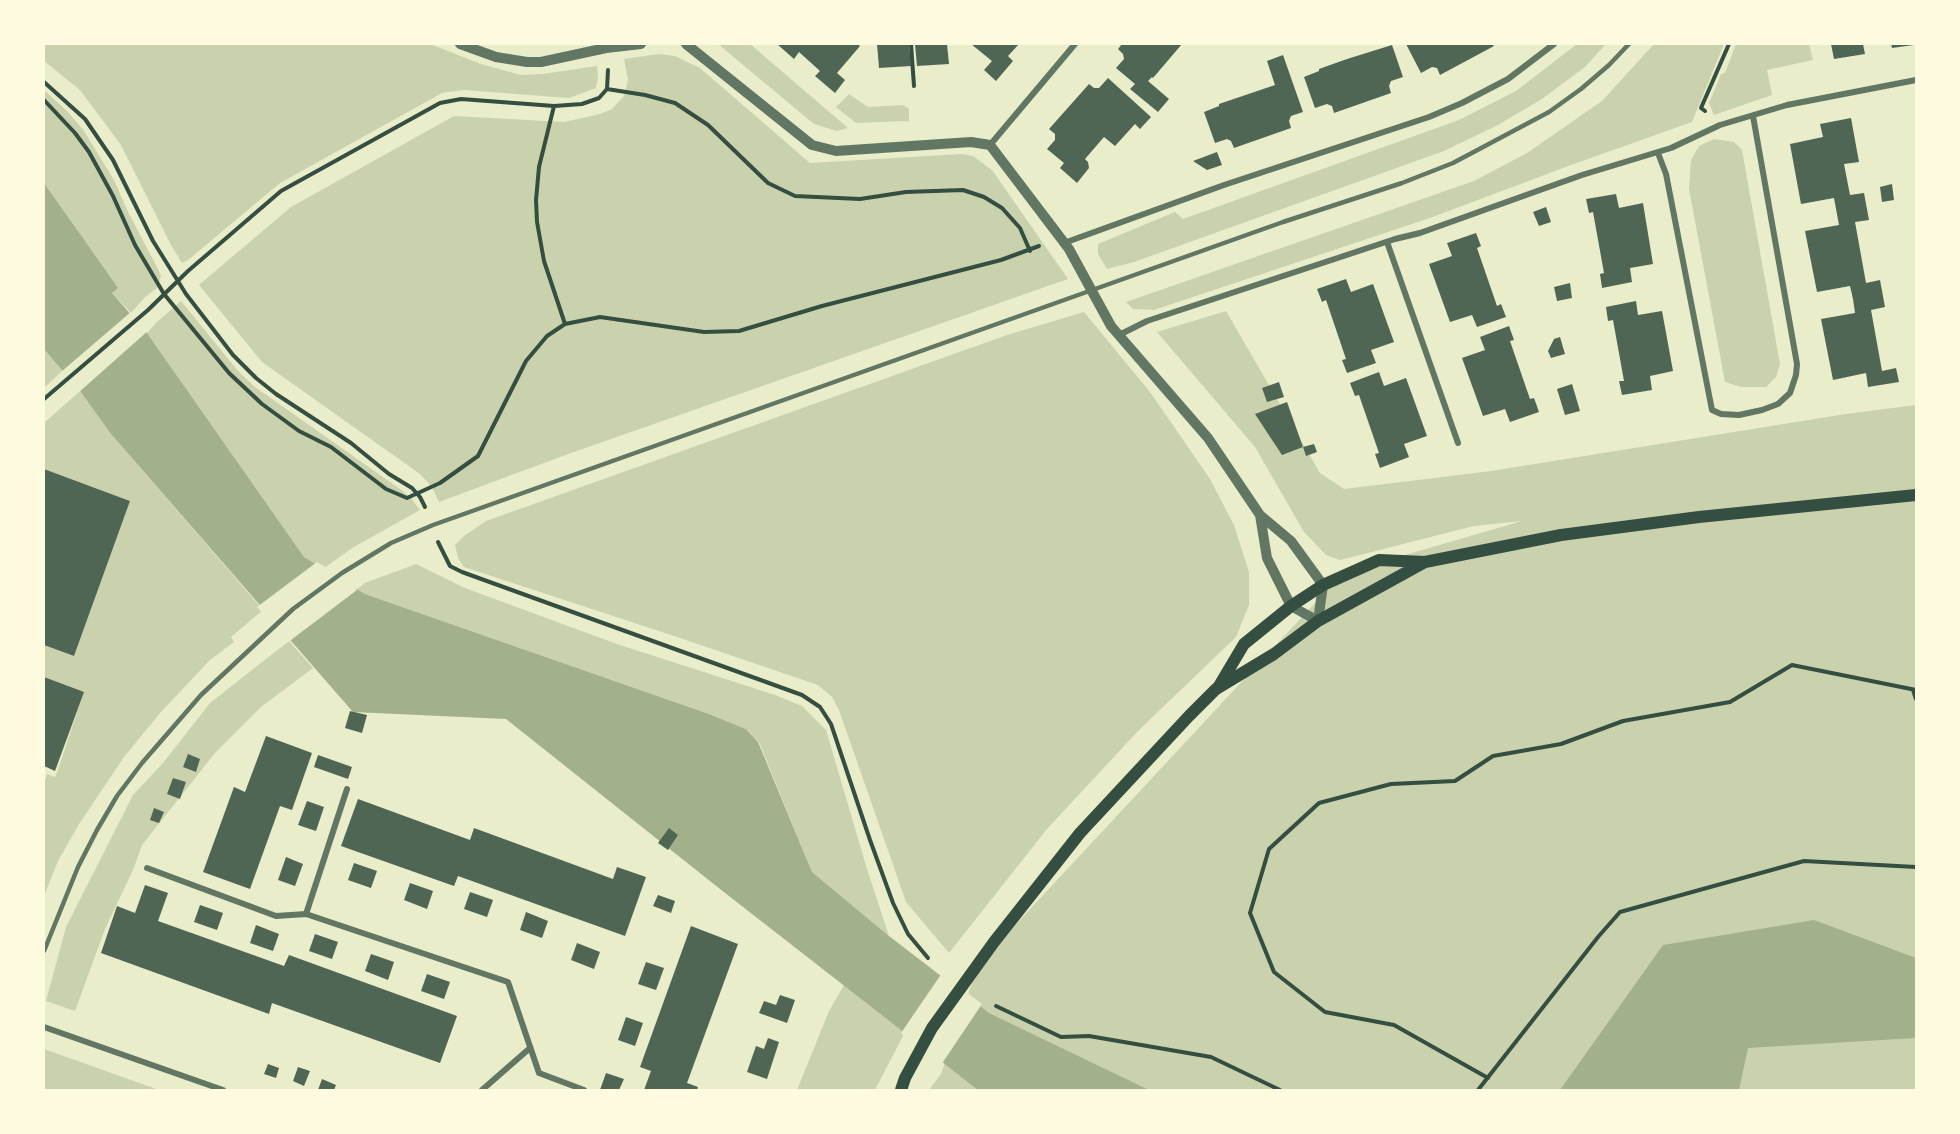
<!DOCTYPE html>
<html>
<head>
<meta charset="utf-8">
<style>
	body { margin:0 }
	#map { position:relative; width:1960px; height:1134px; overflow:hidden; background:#e9edc9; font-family:"DejaVu Sans",sans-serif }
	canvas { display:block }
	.frame { position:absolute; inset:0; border:45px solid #fefae0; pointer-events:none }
</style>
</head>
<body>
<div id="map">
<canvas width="1960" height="1134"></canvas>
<div class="frame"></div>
</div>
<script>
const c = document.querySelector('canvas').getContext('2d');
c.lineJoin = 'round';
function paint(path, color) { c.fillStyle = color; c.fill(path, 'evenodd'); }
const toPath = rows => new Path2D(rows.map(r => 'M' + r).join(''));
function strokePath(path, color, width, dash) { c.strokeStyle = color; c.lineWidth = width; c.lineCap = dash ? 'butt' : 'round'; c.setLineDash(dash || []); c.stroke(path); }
paint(toPath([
	[44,44,430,44,481,64,521,75,543,74,597,66,598,77,596,88,569,98,464,90,442,93,280,183,188,260,182,263,171,245,121,145,80,90,44,61],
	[718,44,750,44,848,128,837,131,814,124],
	[1577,44,1606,44,1585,67,1542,99,1498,125,1444,151,1134,262,1107,269,1098,254,1098,244,1175,212,1183,219,1459,120,1516,91],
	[1654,44,1724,44,1692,122,1571,165,1430,218,1154,310,1133,309,1126,302,1474,181,1527,153,1602,101],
	[1736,44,1809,44,1813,60,1767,70,1772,95,1714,115,1709,103,1721,74,1725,73],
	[659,54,675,56,700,68,810,163,962,154,973,156,992,170,1068,279,571,453,439,502,432,487,420,474,262,362,199,285,291,207,454,116,564,122,600,114,612,109,624,96,628,80,624,59],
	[44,90,67,111,84,131,114,180,128,212,158,269,161,276,157,288,145,297,131,313,112,293,117,288,44,183],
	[849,94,868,107,903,105,909,109,909,121,856,123,836,107],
	[1714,139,1734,142,1742,150,1780,364,1776,377,1766,387,1741,387,1725,382,1689,189,1691,160,1699,146],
	[181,301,238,371,255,387,400,489,411,498,420,510,352,548,323,569,304,557,147,333,157,322],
	[1226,311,1320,473,1344,489,1491,471,1846,414,1916,405,1916,1090,929,1090,941,1074,978,965,1343,573,1522,521,1474,526,1340,560,1326,555,1304,532,1255,447,1157,332],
	[1084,312,1150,392,1210,479,1234,525,1249,572,1249,605,1236,637,1138,731,1047,829,949,953,906,902,839,710,832,697,818,685,674,636,464,567,458,558,455,545,464,536,486,521,1007,335],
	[44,349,63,370,44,388],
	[80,391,111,434,263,610,231,637,234,642,210,660,161,712,124,757,79,824,58,861,44,896,44,783,47,774,55,777,58,770,83,694,44,678,44,645,74,656,130,501,44,469,44,423],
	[416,564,465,588,617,644,775,695,802,706,826,730,867,869,889,936,812,872,759,742,746,729,709,714,365,594,357,589,365,583],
	[289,641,313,668,261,707,215,753,142,845,133,870,105,929,75,1011,46,1001,66,927,133,795,163,763,210,703],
	[844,985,905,1032,875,1090,797,1090,829,1011],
	[44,1049,159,1090,44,1090]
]), '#cad2ad');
paint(toPath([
	[44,183,118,288,112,293,147,333,304,557,365,594,709,714,746,729,758,742,812,872,889,936,989,1013,1149,1090,978,1090,720,889,506,719,353,712,111,434,80,391,44,349],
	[1814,920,1916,958,1916,1038,1748,1048,1739,1090,1560,1090,1663,945]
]), '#a3b18a');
paint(toPath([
	[132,311,149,330,78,393,61,372],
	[317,562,349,581,357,590,287,643,257,607],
	[942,973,982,1004,941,1065,901,1033]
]), '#e9edc9');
paint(toPath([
	[777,44,858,44,860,46,837,73,845,80,835,93,815,76,820,71,799,52,794,59],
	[877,44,909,44,911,66,879,68],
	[915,44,947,44,949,64,917,66],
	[971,44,1019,44,1008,56,1013,61,996,81,984,70,992,61],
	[1122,44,1182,44,1153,78,1152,77,1148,81,1169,99,1158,112,1130,89,1135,84,1116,68,1124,59,1123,54,1118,49],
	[1406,44,1492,44,1494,46,1440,75,1437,68,1432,67,1421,73],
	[1831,44,1863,44,1865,54,1834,59],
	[1891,44,1914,44,1914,45,1892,48],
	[1392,45,1403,77,1391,81,1389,86,1391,93,1334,113,1332,106,1327,104,1315,108,1304,77,1319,71,1319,69,1347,59],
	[1283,55,1303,112,1291,116,1289,121,1291,128,1234,148,1231,141,1227,139,1215,143,1204,112,1219,106,1219,104,1275,85,1267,61],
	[1108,78,1151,117,1140,129,1135,124,1115,146,1104,137,1085,159,1088,162,1089,168,1077,183,1060,168,1064,163,1047,149,1055,140,1055,134,1049,129,1089,84,1094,88,1099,88],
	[1851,118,1859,162,1844,164,1850,195,1864,193,1869,220,1855,222,1866,283,1880,280,1885,307,1871,310,1882,371,1896,368,1899,382,1868,387,1866,373,1833,380,1821,319,1855,313,1853,299,1850,286,1817,292,1805,231,1839,225,1834,198,1801,204,1790,144,1823,137,1820,124],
	[1217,152,1222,165,1207,170,1193,161],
	[1892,184,1894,200,1882,202,1880,187],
	[1616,194,1619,208,1643,203,1653,264,1630,268,1632,282,1602,288,1600,274,1604,273,1593,212,1589,213,1586,199],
	[1546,207,1551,222,1539,226,1533,212],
	[1476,233,1481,246,1477,248,1497,306,1501,304,1506,317,1477,327,1472,315,1450,322,1429,264,1452,256,1447,243],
	[1346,279,1351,292,1373,284,1394,342,1371,350,1376,363,1347,373,1342,360,1346,359,1326,300,1322,302,1317,289],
	[1570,283,1572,298,1557,301,1554,287],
	[1636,301,1638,315,1662,311,1673,371,1650,376,1652,390,1622,395,1619,381,1624,381,1613,320,1608,321,1606,307],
	[1509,326,1514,340,1510,341,1530,399,1534,398,1539,412,1510,422,1505,409,1483,416,1462,358,1485,350,1480,337],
	[1560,337,1565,354,1551,358,1548,351,1554,339],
	[1379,372,1384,386,1406,378,1427,436,1404,444,1409,457,1380,468,1375,454,1379,453,1359,395,1355,396,1350,383],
	[1279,382,1284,397,1267,402,1262,388],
	[1572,384,1580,411,1565,415,1557,389],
	[1287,402,1303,447,1282,455,1255,414],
	[1314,444,1317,452,1306,456,1303,447],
	[44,469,130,501,74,656,44,645],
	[44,677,84,692,55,771,44,766],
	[350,711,367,715,362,733,345,728],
	[266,736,312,753,292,810,280,806,250,889,203,872,234,787,245,792],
	[188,754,200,759,196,772,183,767],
	[318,755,352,767,348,779,314,767],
	[173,778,186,782,180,799,167,794],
	[358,799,470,840,474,828,613,879,617,867,646,877,625,936,458,876,454,886,341,846],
	[307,801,324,807,316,831,298,825],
	[154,808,164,812,159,823,150,820],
	[669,828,678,835,668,850,658,843],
	[286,857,303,864,295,886,278,880],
	[354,863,377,871,371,888,348,880],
	[410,883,433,891,427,909,404,900],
	[145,885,168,893,158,921,284,966,289,955,457,1016,440,1063,272,1003,269,1014,101,953,117,906,135,913],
	[470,892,493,900,487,917,464,909],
	[658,895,675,901,671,913,653,906],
	[200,905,223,913,217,930,194,922],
	[526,912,548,921,542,938,520,930],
	[256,925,279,934,273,951,250,943],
	[691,926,738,944,687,1083,698,1087,697,1090,644,1090,651,1071,640,1067],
	[315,934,338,942,332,959,309,951],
	[577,943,600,952,594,969,571,960],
	[371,954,394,962,388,980,365,971],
	[646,962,664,968,656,990,638,984],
	[427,974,450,982,444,999,421,991],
	[780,995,795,1000,787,1023,759,1013,764,1001,776,1005],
	[626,1017,643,1023,635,1046,618,1040],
	[768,1038,779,1042,767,1079,747,1072,756,1046,764,1049],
	[268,1064,279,1068,276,1078,264,1074],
	[298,1067,310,1071,304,1086,293,1081],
	[606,1073,624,1079,619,1090,600,1090],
	[322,1079,336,1085,334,1090,318,1090]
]), '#4f6655');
strokePath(toPath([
	[911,44,914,86],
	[44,82,85,119,113,160,153,241,186,294,233,355,256,378,276,394,351,443,389,474,412,488,420,497,425,507],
	[607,89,645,95,675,103,708,125,768,183,795,196,860,199,906,192,963,190,984,197,1002,208,1020,228,1030,251],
	[44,100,75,133,89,152,113,196,135,245,164,294,229,373,262,404,299,431,331,447,386,489,407,498,440,483,478,456,526,361,547,336,565,324,600,317,704,332,739,331,822,306,1001,260,1039,246],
	[554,106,539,167,536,200,537,222,544,261,565,324],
	[1705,111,1701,108,1729,44],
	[44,399,148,310,188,271,281,191,440,103,461,99,554,106,582,104,599,98,607,89,608,70],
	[438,542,450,566,462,572,802,695,820,707,831,724,870,840,893,903,908,934,928,958],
	[1913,690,1916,699],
	[996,1006,1061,1037,1089,1036,1211,1057,1280,1090],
	[1488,1078,1394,1025,1325,1012,1274,972,1250,913,1269,849,1319,803,1391,784,1455,781,1493,756,1561,744,1623,721,1730,702,1792,665,1916,690],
	[1478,1090,1598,937,1620,912,1804,861,1916,867]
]), '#344e41', 4);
strokePath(toPath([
	[44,951,78,867,97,830,117,796,142,763,201,695,293,609,342,573,391,543,433,525,1283,222,1402,183,1453,163,1549,112,1581,89,1609,65,1629,44]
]), '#617663', 4.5);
strokePath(toPath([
	[990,145,1075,44],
	[1658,153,1666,174,1712,410,1721,414,1739,415,1762,410,1778,404,1790,393,1796,375,1797,364,1753,116],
	[1387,242,1458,443],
	[1064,243,1224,185,1429,117,1462,103,1508,79,1554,44],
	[1119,335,1147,321,1395,239,1420,233,1582,175,1671,148,1720,125,1787,105,1916,80],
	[147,868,276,916,306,914,508,982,539,1073,584,1090],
	[306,914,347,789],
	[44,1027,223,1090],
	[482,1090,530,1048]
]), '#617663', 6);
strokePath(toPath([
	[460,44,496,57,527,62,541,62,606,48,641,44],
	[686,44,812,145,836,151,971,142,990,145,1069,249,1111,326,1208,438,1260,515,1291,541,1323,585,1318,621,1291,606,1267,558,1260,515]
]), '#617663', 10);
strokePath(toPath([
	[1219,686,1244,644,1291,606,1323,585,1379,560,1425,562,1561,535,1699,517,1916,495],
	[901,1090,905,1078,932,1028,994,942,1080,833,1189,716,1216,689,1274,654,1318,621,1425,562]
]), '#344e41', 12);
</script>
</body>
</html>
